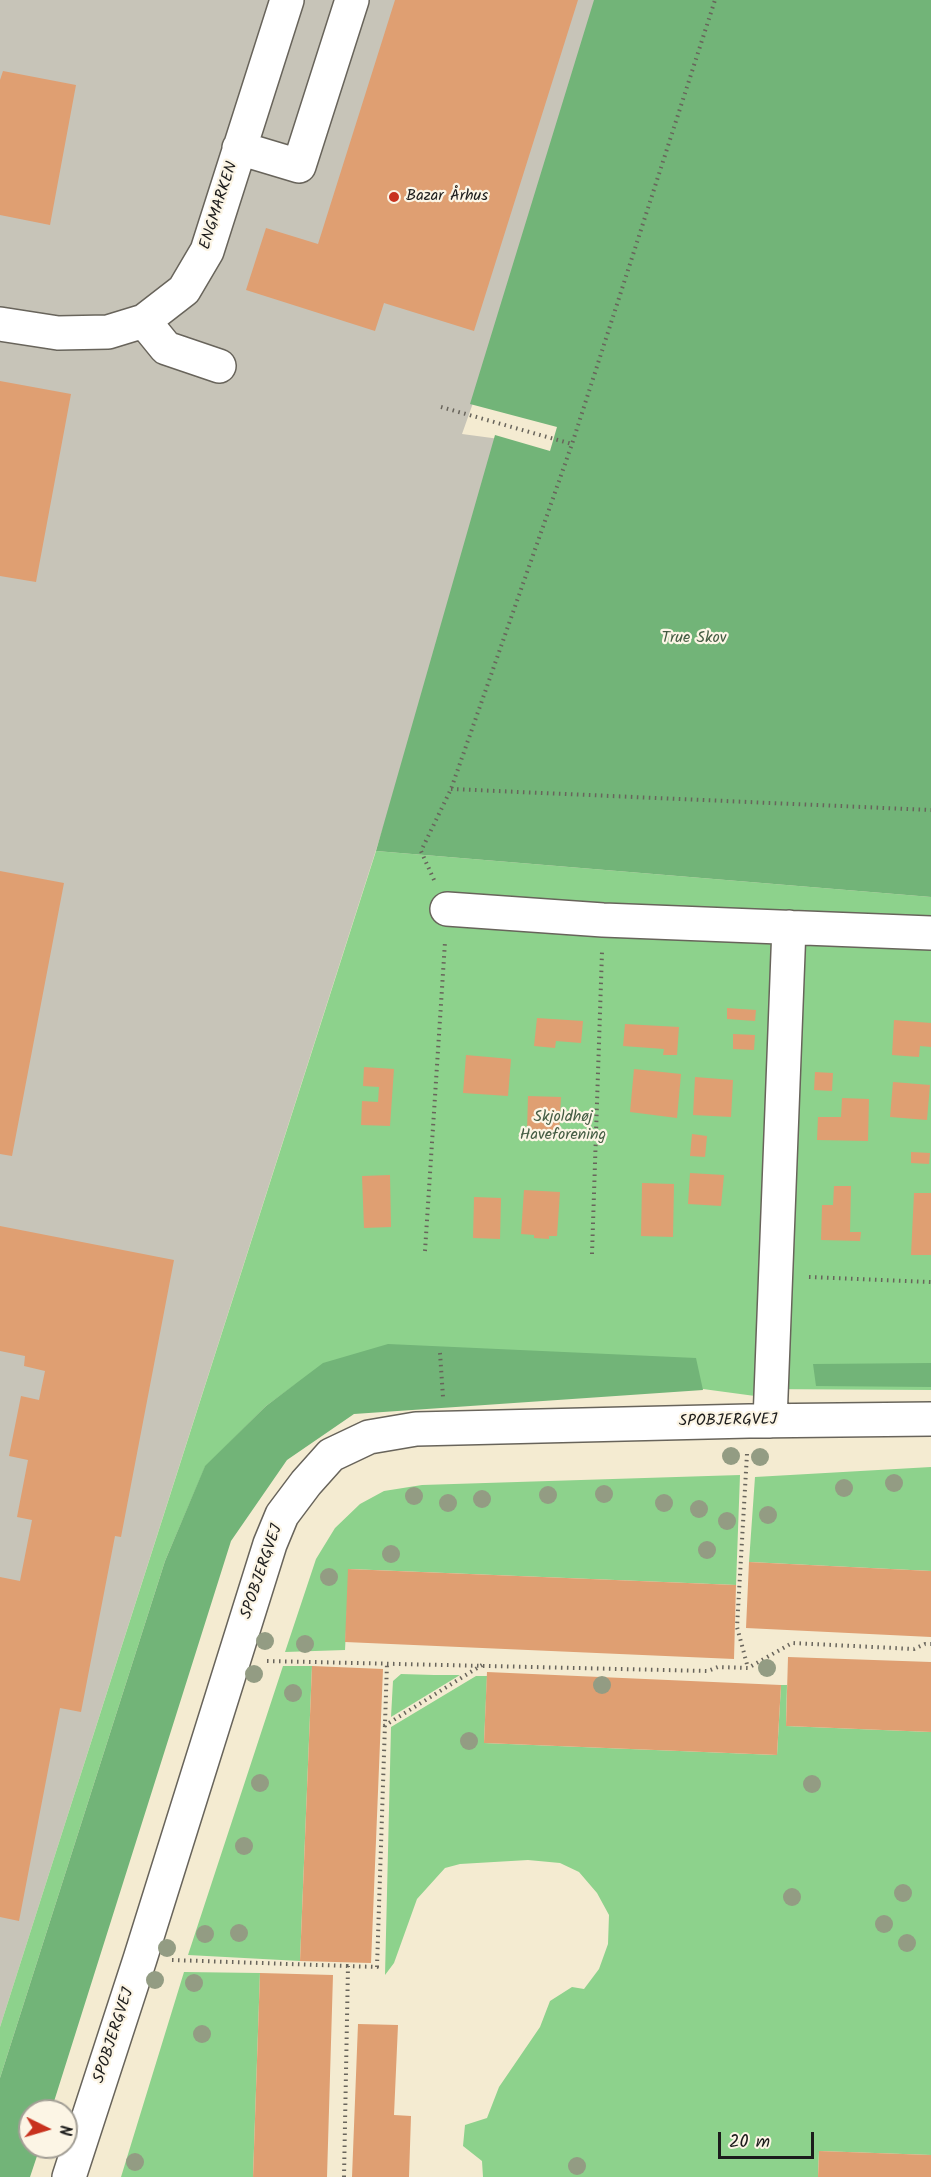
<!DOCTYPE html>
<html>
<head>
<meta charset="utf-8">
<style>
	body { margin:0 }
	#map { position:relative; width:931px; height:2177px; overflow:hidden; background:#f4ebd1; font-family:Kalam,sans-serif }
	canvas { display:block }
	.north { position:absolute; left:18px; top:2099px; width:60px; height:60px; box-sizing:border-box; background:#fcf5e5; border:2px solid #a29e95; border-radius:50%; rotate:95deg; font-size:16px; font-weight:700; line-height:24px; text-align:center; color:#1c1c1c }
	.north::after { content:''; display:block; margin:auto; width:21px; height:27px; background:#c8321e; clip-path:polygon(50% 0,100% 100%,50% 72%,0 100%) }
	.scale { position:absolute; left:718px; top:2132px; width:96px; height:27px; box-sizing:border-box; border:3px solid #1c1c1c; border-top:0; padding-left:8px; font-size:18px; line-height:21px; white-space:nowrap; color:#1c1c1c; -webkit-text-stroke:4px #fcf5e5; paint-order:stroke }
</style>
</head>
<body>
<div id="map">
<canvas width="931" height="2177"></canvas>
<div class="north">N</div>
<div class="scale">20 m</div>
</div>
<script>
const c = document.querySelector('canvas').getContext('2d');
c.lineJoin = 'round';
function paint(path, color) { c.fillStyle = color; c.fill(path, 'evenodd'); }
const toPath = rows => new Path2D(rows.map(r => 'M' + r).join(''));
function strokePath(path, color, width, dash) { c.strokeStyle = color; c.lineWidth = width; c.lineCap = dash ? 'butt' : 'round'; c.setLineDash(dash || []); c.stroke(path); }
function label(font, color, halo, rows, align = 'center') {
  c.font = font + ' Kalam,sans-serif'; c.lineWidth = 4.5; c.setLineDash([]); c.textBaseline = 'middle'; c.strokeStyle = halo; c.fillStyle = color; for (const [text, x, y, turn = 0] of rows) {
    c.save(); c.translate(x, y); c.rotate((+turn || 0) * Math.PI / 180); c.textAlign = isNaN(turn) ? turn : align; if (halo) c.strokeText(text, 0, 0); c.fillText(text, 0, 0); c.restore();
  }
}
paint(toPath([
	[0,0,616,0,462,434,507,440,0,2027]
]), '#c7c4b8');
paint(toPath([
	[376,851,931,897,931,1390,755,1389,755,1396,703,1389,296,1384,266,1406,205,1467,165,1561,0,2078,0,2027],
	[931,1467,931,1571,749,1562,755,1477],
	[740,1475,736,1585,349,1569,345,1650,285,1652,316,1559,335,1528,360,1504,384,1491,422,1485],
	[283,1666,312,1666,300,1961,188,1955],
	[401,1674,434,1675,460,1675,391,1717,393,1681],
	[476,1676,487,1676,484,1743,777,1755,781,1685,787,1685,786,1726,931,1732,931,2155,819,2151,818,2177,483,2177,482,2161,463,2146,465,2125,487,2118,499,2087,540,2027,550,2001,572,1987,584,1989,599,1969,608,1944,609,1915,597,1893,579,1872,560,1863,528,1860,460,1864,445,1868,417,1899,394,1963,385,1975,391,1727],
	[184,1972,260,1973,253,2177,121,2177]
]), '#8dd28c');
paint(toPath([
	[594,0,931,0,931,897,376,851,495,435,550,451,557,427,470,404],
	[388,1344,696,1358,703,1390,354,1414,287,1460,231,1541,51,2111,30,2111,30,2147,40,2147,30,2177,0,2177,0,2078,165,1561,205,1466,266,1406,323,1363],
	[931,1363,931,1387,816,1386,813,1364]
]), '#72b478');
paint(toPath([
	[395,0,578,0,474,331,384,303,375,331,246,290,266,228,318,244],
	[3,71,76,85,50,225,0,215,0,80],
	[0,381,71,394,36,582,0,576],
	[0,871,64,883,12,1156,0,1154],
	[727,1008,756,1010,755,1021,727,1019],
	[537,1018,583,1021,581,1043,556,1041,555,1048,534,1046],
	[894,1020,931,1023,931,1047,920,1046,919,1057,892,1055],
	[625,1024,679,1027,677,1055,663,1055,664,1049,623,1046],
	[733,1034,755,1035,754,1050,733,1049],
	[466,1055,511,1059,508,1096,463,1093],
	[364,1067,394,1069,390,1126,361,1125,362,1101,378,1102,379,1087,363,1086],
	[634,1069,681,1074,677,1118,630,1112],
	[815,1072,833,1073,832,1091,814,1090],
	[695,1077,733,1080,731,1117,693,1115],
	[893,1082,930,1085,927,1120,890,1117],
	[528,1096,561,1097,559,1133,527,1131],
	[842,1098,869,1099,868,1141,817,1140,818,1117,841,1117],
	[692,1134,707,1136,705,1157,690,1156],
	[911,1152,930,1153,929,1164,911,1163],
	[690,1173,724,1175,721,1206,688,1204],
	[390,1175,391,1227,364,1228,362,1176],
	[642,1183,674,1184,673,1237,641,1236],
	[834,1186,851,1186,850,1232,861,1232,860,1241,821,1240,822,1205,833,1205],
	[524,1190,560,1192,557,1236,549,1236,549,1239,534,1238,534,1235,521,1234],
	[914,1193,931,1193,931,1255,911,1255],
	[474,1197,501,1198,500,1239,473,1238],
	[0,1226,174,1260,121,1537,115,1536,81,1712,60,1708,19,1921,0,1917,0,1577,20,1581,32,1520,17,1517,28,1460,9,1456,21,1396,39,1400,45,1371,24,1366,25,1356,0,1351],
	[749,1562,931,1571,931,1637,746,1628],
	[348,1569,736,1585,734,1659,345,1642],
	[788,1657,931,1662,931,1732,786,1726],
	[312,1666,383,1669,371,1963,300,1961],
	[487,1672,781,1685,777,1755,484,1743],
	[260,1973,333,1975,327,2177,253,2177],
	[358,2024,398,2025,394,2115,411,2116,409,2177,352,2177],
	[819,2151,931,2155,931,2177,818,2177]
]), '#df9f72');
const minor = toPath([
	[239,148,299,166,352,0],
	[144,321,166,348,219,366],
	[0,324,58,333,108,332,144,321,184,290,207,251,287,0],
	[447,909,603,920,931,933],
	[770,1421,789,927],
	[69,2177,140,1959,270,1544,282,1515,306,1483,331,1455,369,1437,416,1429,749,1421,931,1419]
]);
strokePath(minor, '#68645b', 36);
strokePath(toPath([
	[441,407,572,444],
	[451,789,931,810],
	[434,880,421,851,451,789,572,444,715,0],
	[425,1251,445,942],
	[592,1254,602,952],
	[809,1277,931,1282],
	[440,1353,443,1397],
	[747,1454,737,1627,748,1668],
	[267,1661,708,1671,718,1667,748,1668,792,1643,914,1649,925,1644,931,1644],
	[384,1726,482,1665],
	[172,1960,348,1966],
	[344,2177,348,1966,377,1967,387,1663]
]), '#68645b', 4, [1.5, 4.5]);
strokePath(minor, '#fff', 33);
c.fillStyle = '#939c83';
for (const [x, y] of [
	[731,1456],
	[760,1457],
	[894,1483],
	[844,1488],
	[604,1494],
	[548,1495],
	[414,1496],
	[482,1499],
	[448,1503],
	[664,1503],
	[699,1509],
	[768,1515],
	[727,1521],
	[707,1550],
	[391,1554],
	[329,1577],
	[265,1641],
	[305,1644],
	[767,1668],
	[254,1674],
	[602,1685],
	[293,1693],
	[469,1741],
	[260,1783],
	[812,1784],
	[244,1846],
	[903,1893],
	[792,1897],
	[884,1924],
	[239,1933],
	[205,1934],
	[907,1943],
	[167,1948],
	[155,1980],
	[194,1983],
	[202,2034],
	[135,2162],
	[577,2166]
]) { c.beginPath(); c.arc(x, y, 9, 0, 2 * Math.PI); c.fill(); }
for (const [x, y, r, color] of [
	[394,197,6,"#c8321e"]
]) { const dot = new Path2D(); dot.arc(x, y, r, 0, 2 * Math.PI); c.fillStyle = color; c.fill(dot); strokePath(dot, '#fcf5e5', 2); }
label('16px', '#1c1c1c', '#fcf5e5', [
	["Bazar Århus",406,197]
], 'left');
label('16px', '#1c1c1c', '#fcf5e5', [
	["ENGMARKEN",220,206,-72],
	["SPOBJERGVEJ",728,1422,-1],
	["SPOBJERGVEJ",263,1572,-71],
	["SPOBJERGVEJ",115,2036,-72]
]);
label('16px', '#445c43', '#fcf5e5', [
	["True Skov",694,639],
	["Skjoldhøj",563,1118],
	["Haveforening",563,1136]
]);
</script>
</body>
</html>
